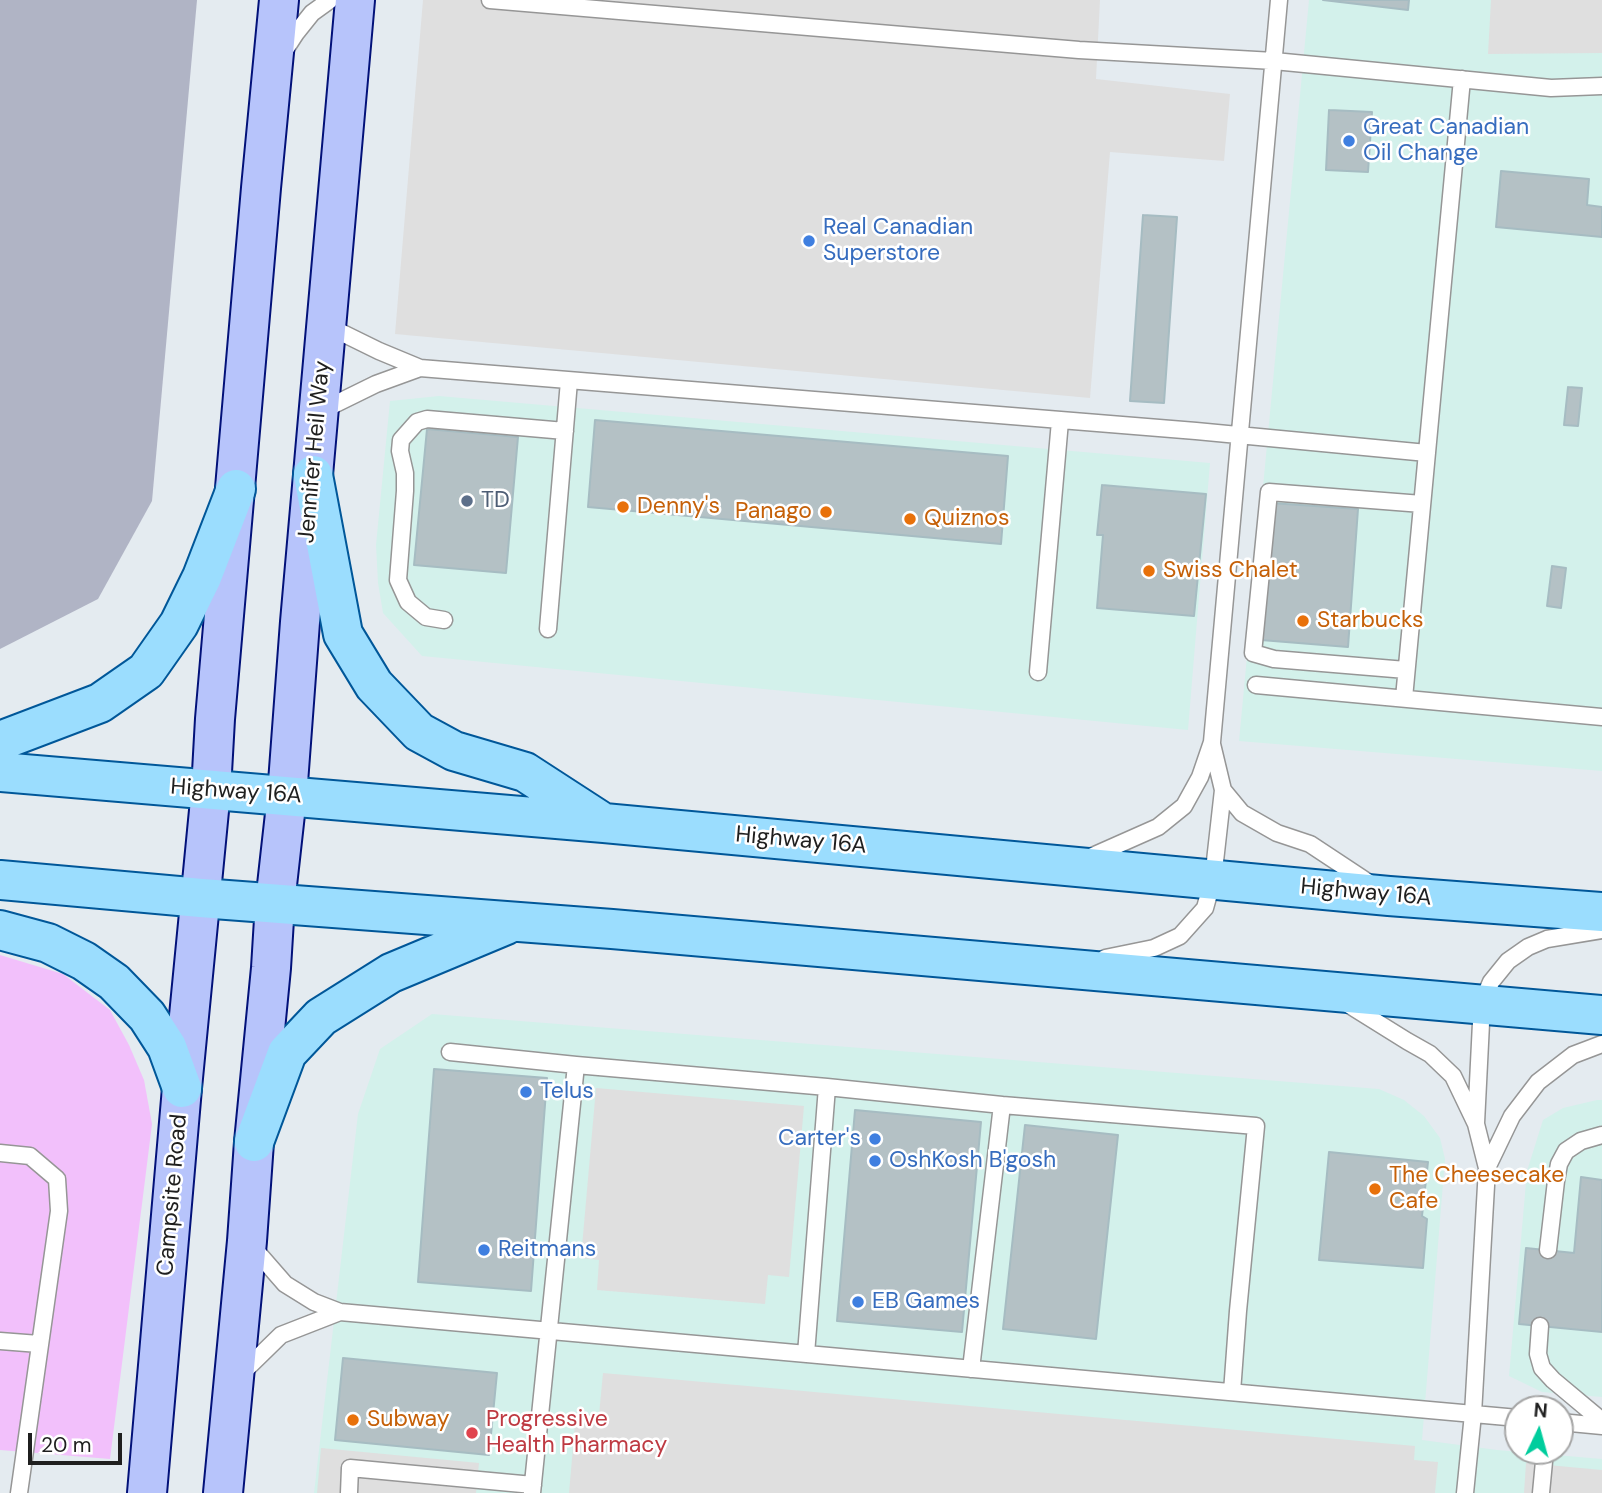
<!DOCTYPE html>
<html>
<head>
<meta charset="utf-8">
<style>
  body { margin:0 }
  #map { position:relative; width:1602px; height:1493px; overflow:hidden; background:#e4ebf0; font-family:"DM Sans",sans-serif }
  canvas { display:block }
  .north { position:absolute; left:1504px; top:1395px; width:70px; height:70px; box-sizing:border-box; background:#fff; border:2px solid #a5a5a5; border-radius:50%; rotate:5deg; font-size:19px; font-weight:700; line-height:28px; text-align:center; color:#1f1f1f }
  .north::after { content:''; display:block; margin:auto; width:24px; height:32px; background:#00cd9d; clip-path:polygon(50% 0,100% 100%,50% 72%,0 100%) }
  .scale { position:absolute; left:28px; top:1433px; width:94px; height:32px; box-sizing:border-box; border:4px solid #1f1f1f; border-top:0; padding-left:9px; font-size:21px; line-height:24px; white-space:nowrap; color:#1f1f1f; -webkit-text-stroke:5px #fff; paint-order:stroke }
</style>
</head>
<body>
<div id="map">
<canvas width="1602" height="1493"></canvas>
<div class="north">N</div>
<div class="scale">20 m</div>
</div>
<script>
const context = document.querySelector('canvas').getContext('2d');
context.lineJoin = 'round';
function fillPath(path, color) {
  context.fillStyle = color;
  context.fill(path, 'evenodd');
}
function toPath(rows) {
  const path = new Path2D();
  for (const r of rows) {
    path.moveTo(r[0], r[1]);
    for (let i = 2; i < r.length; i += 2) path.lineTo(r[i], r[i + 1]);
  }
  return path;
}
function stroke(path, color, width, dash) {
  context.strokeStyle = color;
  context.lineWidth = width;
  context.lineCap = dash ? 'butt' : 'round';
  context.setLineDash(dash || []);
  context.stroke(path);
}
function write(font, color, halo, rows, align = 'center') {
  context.font = font + ' "DM Sans",sans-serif';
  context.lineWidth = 5;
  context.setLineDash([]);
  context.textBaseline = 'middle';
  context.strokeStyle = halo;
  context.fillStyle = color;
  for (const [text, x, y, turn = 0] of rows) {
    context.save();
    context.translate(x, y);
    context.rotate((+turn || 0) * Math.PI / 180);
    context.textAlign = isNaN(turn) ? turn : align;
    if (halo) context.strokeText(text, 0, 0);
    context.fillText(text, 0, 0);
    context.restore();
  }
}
fillPath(toPath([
  [1309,0,1602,0,1602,771,1239,741],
  [439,396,1210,463,1188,730,422,656,383,613,378,583,376,545,390,401],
  [432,1014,1379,1089,1404,1100,1424,1116,1440,1138,1445,1159,1422,1440,1497,1450,1602,1459,1602,1493,314,1493,358,1114,380,1049],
  [1597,1100,1602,1100,1602,1397,1542,1392,1509,1376,1527,1171,1543,1120,1563,1108]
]), '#d3f1eb');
fillPath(toPath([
  [0,0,197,0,152,501,98,599,0,649]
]), '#b0b4c5');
fillPath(toPath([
  [0,955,63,974,110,1010,129,1045,144,1080,152,1124,110,1459,0,1450]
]), '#f2c0fb');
fillPath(toPath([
  [423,0,1100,0,1096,79,1230,94,1224,161,1110,152,1090,398,395,334],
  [1491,0,1602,0,1602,53,1488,54],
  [596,1088,804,1106,789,1277,768,1275,765,1304,597,1290,599,1260,581,1258],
  [603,1373,1415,1446,1414,1460,1438,1462,1435,1493,569,1493,576,1413,599,1415],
  [321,1448,479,1463,476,1493,317,1493],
  [1526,1463,1602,1470,1602,1493,1524,1493]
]), '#dfdfdf');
const building = toPath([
  [1323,0,1409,0,1408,10,1323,0],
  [1329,110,1372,112,1368,172,1326,170,1329,110],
  [1501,171,1589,179,1587,205,1602,207,1602,237,1496,227,1501,171],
  [1143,215,1177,217,1164,403,1130,401,1143,215],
  [1568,387,1582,388,1578,426,1564,425,1568,387],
  [595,420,1008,456,1001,544,588,507,595,420],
  [427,429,518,437,506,573,414,565,427,429],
  [1102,485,1206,494,1194,616,1097,608,1103,535,1097,535,1102,485],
  [1271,503,1358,509,1348,647,1261,640,1271,503],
  [1552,566,1566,568,1561,608,1547,606,1552,566],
  [434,1069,547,1078,531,1291,418,1282,434,1069],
  [855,1110,981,1122,962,1332,837,1321,855,1110],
  [1025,1125,1118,1135,1096,1339,1003,1329,1025,1125],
  [1329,1152,1428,1162,1422,1216,1427,1219,1423,1268,1319,1260,1329,1152],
  [1581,1177,1602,1180,1602,1332,1519,1324,1526,1248,1574,1253,1581,1177],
  [343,1358,497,1373,489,1455,335,1440,343,1358]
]);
fillPath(building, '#b4c1c5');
stroke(building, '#a6bcc2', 2);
const lane = toPath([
  [490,0,1079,50,1274,61,1551,88,1602,86],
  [283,53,296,33,312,13,330,0],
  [326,325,379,351,420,368,1196,431,1427,453],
  [321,411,376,384,420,368],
  [444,620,426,617,408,602,398,580,405,491,405,473,400,451,401,440,417,422,427,419,565,431],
  [548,629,569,381],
  [1406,670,1274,659,1253,653,1269,492,1422,504],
  [1038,672,1060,421],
  [1256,685,1602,717],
  [1404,698,1462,79],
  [1223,790,1242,813,1277,833,1310,844,1372,885],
  [1088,858,1158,827,1184,806,1200,777,1212,742,1279,0],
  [1105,958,1154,948,1180,936,1205,908,1213,879,1223,790,1212,744],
  [1346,1003,1407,1041,1430,1054,1453,1076,1476,1124,1487,1168,1473,1414,1465,1493],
  [450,1052,576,1065,827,1087,1002,1105,1256,1126,1238,1311,1232,1392],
  [1476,1123,1482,1003,1491,982,1508,961,1528,947,1547,939,1602,930],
  [0,1153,30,1156,57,1179,59,1211,19,1493],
  [1487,1168,1512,1116,1538,1082,1573,1055,1602,1044],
  [251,1245,285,1284,314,1302,340,1312,1518,1418],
  [1548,1250,1556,1181,1559,1164,1566,1151,1581,1141,1602,1135],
  [1540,1326,1538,1354,1542,1368,1553,1380,1602,1421],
  [0,1341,39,1344],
  [806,1354,827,1087],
  [971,1369,1002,1105],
  [240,1375,281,1335,340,1312],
  [1560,1422,1602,1426],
  [349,1493,350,1468,533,1485],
  [532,1493,576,1065],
  [1541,1493,1545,1451]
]);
const secondary = toPath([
  [147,1493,182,1088,211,790,215,719,261,188,279,0],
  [223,1493,247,1241,254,1142,271,968,275,903,287,796,300,622,355,0]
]);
const primary = toPath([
  [313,475,343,634,374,685,419,732,454,751,525,772,599,820],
  [0,741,100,703,146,671,179,624,202,577,236,489],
  [0,772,604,823,1389,896,1602,912],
  [0,880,201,898,612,929,1602,1015],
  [0,930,48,943,84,961,114,982,147,1016,167,1047,182,1088],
  [254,1142,287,1053,321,1017,391,973,506,925]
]);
stroke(lane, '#969696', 19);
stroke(secondary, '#021179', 42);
stroke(primary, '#005799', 42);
stroke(lane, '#fff', 16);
stroke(secondary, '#b7c4fb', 38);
stroke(primary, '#9bddfe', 38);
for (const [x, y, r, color] of [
  [1349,141,7,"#3f7fe0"],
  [809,241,7,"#3f7fe0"],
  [467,501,7,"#5c6f8a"],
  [623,507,7,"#e8710a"],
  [826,512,7,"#e8710a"],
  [910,519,7,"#e8710a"],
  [1149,571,7,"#e8710a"],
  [1303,621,7,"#e8710a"],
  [526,1092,7,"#3f7fe0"],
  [875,1139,7,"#3f7fe0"],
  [875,1161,7,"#3f7fe0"],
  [1375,1189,7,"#e8710a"],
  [484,1250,7,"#3f7fe0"],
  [858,1302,7,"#3f7fe0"],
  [353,1420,7,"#e8710a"],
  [472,1433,7,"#e0444e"]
]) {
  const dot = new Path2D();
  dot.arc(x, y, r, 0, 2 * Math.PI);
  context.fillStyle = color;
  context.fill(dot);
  stroke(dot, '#fff', 2.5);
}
write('23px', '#366cbe', '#fff', [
  ["Great Canadian",1363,128],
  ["Oil Change",1363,154],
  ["Real Canadian",823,228],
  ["Superstore",823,254],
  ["Telus",540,1092],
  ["Carter's",861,1139,"right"],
  ["OshKosh B'gosh",889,1161],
  ["Reitmans",498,1250],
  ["EB Games",872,1302]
], 'left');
write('23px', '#1f1f1f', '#fff', [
  ["Jennifer Heil Way",315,452,-85],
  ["Highway 16A",236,792,4],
  ["Highway 16A",801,841,5],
  ["Highway 16A",1366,893,5],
  ["Campsite Road",173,1195,-85]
]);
write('23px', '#4e5e75', '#fff', [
  ["TD",481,501]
], 'left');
write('23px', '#c56008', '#fff', [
  ["Denny's",637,507],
  ["Panago",812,512,"right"],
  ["Quiznos",924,519],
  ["Swiss Chalet",1163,571],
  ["Starbucks",1317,621],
  ["The Cheesecake",1389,1176],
  ["Cafe",1389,1202],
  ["Subway",367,1420]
], 'left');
write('23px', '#be3a42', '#fff', [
  ["Progressive",486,1420],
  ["Health Pharmacy",486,1446]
], 'left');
</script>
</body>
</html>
